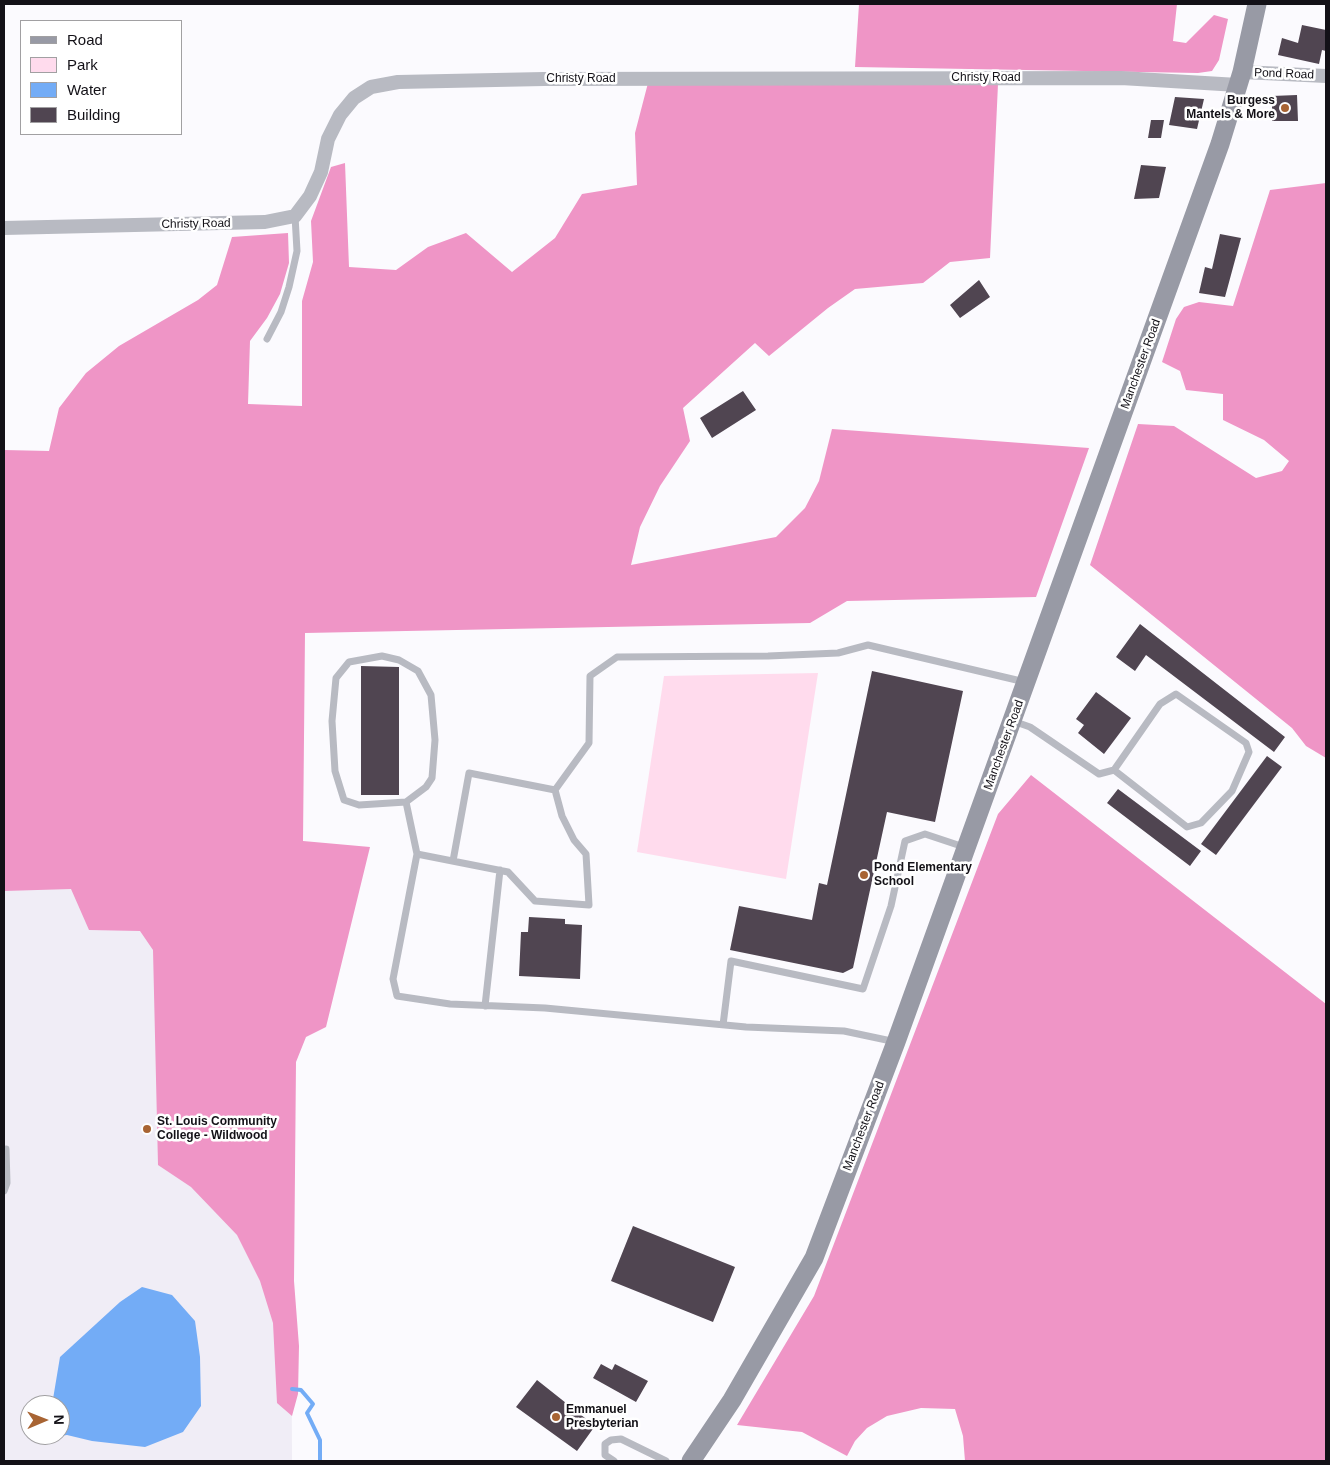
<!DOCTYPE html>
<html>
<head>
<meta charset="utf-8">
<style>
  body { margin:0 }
  #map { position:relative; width:1330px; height:1465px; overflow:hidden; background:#fbfafe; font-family:Helvetica,sans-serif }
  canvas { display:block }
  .frame { position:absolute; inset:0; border:5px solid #131117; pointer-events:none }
  .legend { position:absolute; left:20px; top:20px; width:162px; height:115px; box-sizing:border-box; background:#fff; border:1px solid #a1a0a2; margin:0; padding:6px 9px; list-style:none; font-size:15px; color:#131117 }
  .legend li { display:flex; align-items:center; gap:10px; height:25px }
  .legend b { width:25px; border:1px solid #a1a0a2 }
  .north { position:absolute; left:20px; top:1395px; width:50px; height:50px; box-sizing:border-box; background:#fff; border:1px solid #a1a0a2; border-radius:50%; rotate:89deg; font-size:14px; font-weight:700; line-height:20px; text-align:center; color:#131117 }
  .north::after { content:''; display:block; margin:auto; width:18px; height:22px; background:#a86433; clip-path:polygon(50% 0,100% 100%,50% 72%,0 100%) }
</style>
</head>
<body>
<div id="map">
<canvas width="1330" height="1465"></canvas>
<div class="frame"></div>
<ul class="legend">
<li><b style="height:6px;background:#989aa5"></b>Road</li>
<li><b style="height:14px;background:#ffdbed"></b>Park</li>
<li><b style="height:14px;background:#73acf6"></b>Water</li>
<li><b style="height:14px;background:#504551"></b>Building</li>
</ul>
<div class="north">N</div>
</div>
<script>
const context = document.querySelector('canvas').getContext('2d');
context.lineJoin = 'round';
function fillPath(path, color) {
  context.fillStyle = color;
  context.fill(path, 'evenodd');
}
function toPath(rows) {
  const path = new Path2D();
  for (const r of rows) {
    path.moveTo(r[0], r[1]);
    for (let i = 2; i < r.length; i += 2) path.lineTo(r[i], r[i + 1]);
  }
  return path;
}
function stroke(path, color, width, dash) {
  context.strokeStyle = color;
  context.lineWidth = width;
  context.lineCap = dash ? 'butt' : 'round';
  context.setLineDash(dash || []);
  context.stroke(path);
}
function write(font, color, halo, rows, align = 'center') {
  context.font = font + ' Helvetica,sans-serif';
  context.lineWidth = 5;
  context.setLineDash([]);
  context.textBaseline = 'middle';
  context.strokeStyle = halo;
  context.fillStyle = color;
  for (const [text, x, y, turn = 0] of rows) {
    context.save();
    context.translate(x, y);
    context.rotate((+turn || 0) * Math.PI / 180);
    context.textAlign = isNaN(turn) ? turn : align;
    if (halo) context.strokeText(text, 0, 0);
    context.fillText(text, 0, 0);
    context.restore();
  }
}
fillPath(toPath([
  [290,868,292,1461,4,1461,4,870],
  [30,1405,60,1405,60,1435,30,1435]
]), '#f0edf6');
fillPath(toPath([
  [818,673,786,879,637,852,664,676]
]), '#ffdbed');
fillPath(toPath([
  [859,4,1177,4,1173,41,1186,43,1214,15,1228,19,1219,60,1212,71,1198,73,855,67],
  [648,83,998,84,990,258,950,262,923,283,855,289,828,308,769,356,755,343,683,408,690,441,660,486,640,527,631,565,776,537,805,508,819,481,832,429,1089,448,1036,597,847,601,810,623,305,633,303,841,370,847,326,1027,306,1037,296,1062,294,1281,299,1346,298,1394,292,1416,277,1403,273,1323,260,1281,237,1235,191,1187,158,1165,153,950,140,931,89,930,71,889,4,891,4,450,49,451,59,408,86,373,119,346,198,300,217,285,232,237,288,233,289,263,280,294,267,318,250,341,248,404,302,406,302,301,313,262,311,221,331,167,345,163,349,267,396,270,428,247,466,233,512,272,555,238,582,194,637,185,635,133],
  [1326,183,1326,758,1306,746,1292,728,1090,565,1138,424,1174,426,1256,478,1282,471,1289,461,1264,440,1223,420,1223,394,1186,390,1180,371,1162,362,1176,319,1184,307,1199,302,1233,306,1270,190],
  [1031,775,1326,1004,1326,1461,965,1461,963,1436,955,1409,921,1408,887,1416,867,1428,855,1441,847,1456,802,1432,737,1425,814,1296,998,814]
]), '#ef95c6');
fillPath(toPath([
  [142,1287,172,1295,195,1321,200,1357,201,1406,183,1432,145,1447,92,1441,67,1435,46,1438,47,1435,60,1435,60,1405,52,1405,60,1357,120,1302]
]), '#73acf6');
stroke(toPath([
  [292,1389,301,1390,313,1404,307,1413,320,1440,320,1461]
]), '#73acf6', 4);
fillPath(toPath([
  [1302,25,1326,30,1326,51,1322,50,1319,64,1278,55,1282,38,1298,43],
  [1297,95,1298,121,1272,121,1272,96],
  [1175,97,1204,99,1197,129,1169,125],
  [1151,120,1164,120,1161,138,1148,138],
  [1141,165,1166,167,1159,198,1134,199],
  [1220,234,1241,238,1225,297,1199,293,1205,267,1212,269],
  [979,280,990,297,960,318,950,305],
  [743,391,756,410,712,438,700,418],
  [1140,624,1285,737,1274,752,1146,655,1135,671,1116,657],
  [361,666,399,667,399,795,361,795],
  [872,671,963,691,935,822,887,812,853,968,843,973,730,950,739,906,812,920,819,883,827,885],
  [1096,692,1131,718,1104,754,1078,733,1084,725,1076,719],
  [1267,756,1282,767,1216,855,1201,844],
  [1118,789,1201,851,1190,866,1107,803],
  [529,917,565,919,565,924,582,925,580,979,519,976,521,932,528,932],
  [633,1226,735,1267,713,1322,611,1281],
  [601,1364,612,1370,615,1364,648,1381,636,1402,593,1378],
  [537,1380,595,1426,577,1451,516,1407]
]), '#504551');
stroke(toPath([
  [267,339,281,312,289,287,297,251,295,216],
  [1013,721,1030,727,1099,774,1114,770,1160,704,1176,694,1246,743,1249,752,1232,791,1201,823,1187,827,1114,770],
  [406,802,359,805,344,800,335,771,332,721,336,678,349,662,382,656,399,660,418,671,431,695,435,740,432,778,426,787,406,802,417,854],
  [453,861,469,773,555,790],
  [485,1006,500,870],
  [723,1025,731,961,863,989,891,906,905,841,925,834,964,847],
  [896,1042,844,1031,746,1027,545,1008,450,1004,397,996,393,979,417,854,508,872,535,901,589,905,586,854,574,840,562,816,555,790,589,743,590,676,617,657,768,656,838,653,868,645,1025,682],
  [4,1191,7,1183,6,1149],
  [614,1461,605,1455,605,1444,611,1440,621,1439,666,1461]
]), '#b8bac2', 7);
stroke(toPath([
  [1242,72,1326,76],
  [4,228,265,222,295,216,310,196,321,172,328,139,340,115,354,98,371,87,398,82,544,79,1121,78,1238,85]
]), '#b8bac2', 14);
stroke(toPath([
  [691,1461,732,1400,814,1258,896,1042,1220,144,1242,72,1257,4]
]), '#989aa5', 19);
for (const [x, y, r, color] of [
  [1285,108,5,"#a86433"],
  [864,875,5,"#a86433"],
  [147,1129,5,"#a86433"],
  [556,1417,5,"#a86433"]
]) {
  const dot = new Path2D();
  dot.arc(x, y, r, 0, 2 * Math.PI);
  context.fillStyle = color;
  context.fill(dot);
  stroke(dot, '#fff', 2);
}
write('12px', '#131117', '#fff', [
  ["Pond Road",1284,74,2],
  ["Christy Road",986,78],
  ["Christy Road",581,79],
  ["Christy Road",196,224,-1],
  ["Manchester Road",1141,364,-70],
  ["Manchester Road",1004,745,-70],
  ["Manchester Road",864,1126,-69]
]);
write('bold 12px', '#131117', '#fff', [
  ["Burgess",1275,101,"right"],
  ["Mantels & More",1275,115,"right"],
  ["Pond Elementary",874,868],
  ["School",874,882],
  ["St. Louis Community",157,1122],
  ["College - Wildwood",157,1136],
  ["Emmanuel",566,1410],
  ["Presbyterian",566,1424]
], 'left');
</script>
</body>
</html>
